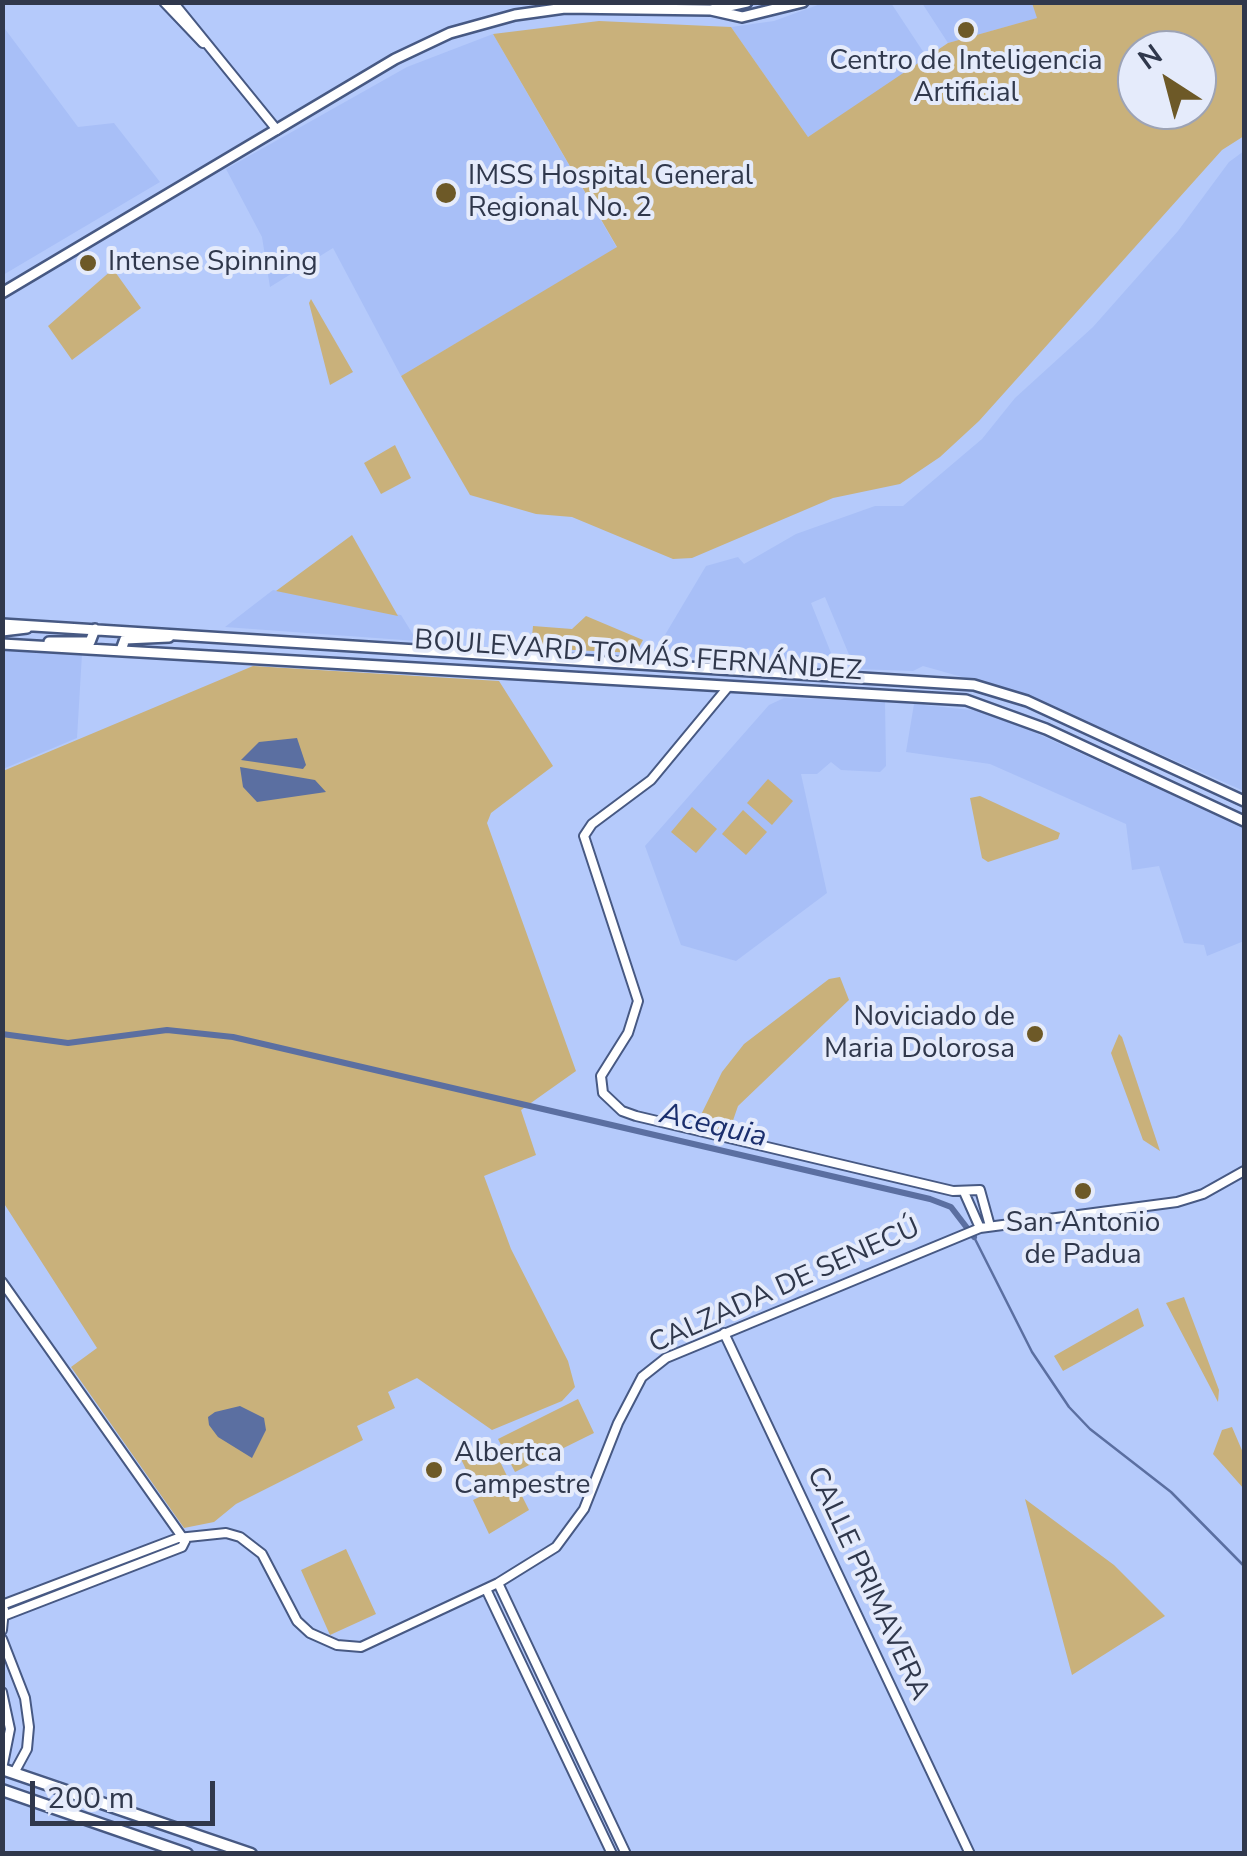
<!DOCTYPE html>
<html>
<head>
<meta charset="utf-8">
<style>
  body { margin:0 }
  #map { position:relative; width:1247px; height:1856px; overflow:hidden; background:#b5cafb; font-family:"Nunito Sans",sans-serif }
  canvas { display:block }
  .frame { position:absolute; inset:0; border:5px solid #30384c; pointer-events:none }
  .north { position:absolute; left:1117px; top:30px; width:100px; height:100px; box-sizing:border-box; background:#e5ebfb; border:2px solid #9da3b5; border-radius:50%; rotate:324deg; font-size:28px; font-weight:700; line-height:40px; text-align:center; color:#30384c }
  .north::after { content:''; display:block; margin:auto; width:35px; height:45px; background:#6d5927; clip-path:polygon(50% 0,100% 100%,50% 72%,0 100%) }
  .scale { position:absolute; left:30px; top:1781px; width:185px; height:45px; box-sizing:border-box; border:5px solid #30384c; border-top:0; padding-left:12px; font-size:30px; line-height:35px; white-space:nowrap; color:#30384c; -webkit-text-stroke:8px #e5ebfb; paint-order:stroke }
</style>
</head>
<body>
<div id="map">
<canvas width="1247" height="1856"></canvas>
<div class="frame"></div>
<div class="north">N</div>
<div class="scale">200 m</div>
</div>
<script>
const context = document.querySelector('canvas').getContext('2d');
context.lineJoin = 'round';
function fillPath(path, color) {
  context.fillStyle = color;
  context.fill(path, 'evenodd');
}
function toPath(rows) {
  const path = new Path2D();
  for (const r of rows) {
    path.moveTo(r[0], r[1]);
    for (let i = 2; i < r.length; i += 2) path.lineTo(r[i], r[i + 1]);
  }
  return path;
}
function stroke(path, color, width, dash) {
  context.strokeStyle = color;
  context.lineWidth = width;
  context.lineCap = dash ? 'butt' : 'round';
  context.setLineDash(dash || []);
  context.stroke(path);
}
function write(font, color, halo, rows, align = 'center') {
  context.font = font + ' "Nunito Sans",sans-serif';
  context.lineWidth = 8;
  context.setLineDash([]);
  context.textBaseline = 'middle';
  context.strokeStyle = halo;
  context.fillStyle = color;
  for (const [text, x, y, turn = 0] of rows) {
    context.save();
    context.translate(x, y);
    context.rotate((+turn || 0) * Math.PI / 180);
    context.textAlign = isNaN(turn) ? turn : align;
    if (halo) context.strokeText(text, 0, 0);
    context.fillText(text, 0, 0);
    context.restore();
  }
}
fillPath(toPath([
  [823,3,891,3,928,59,808,137,731,27,774,21],
  [922,3,1032,3,1038,18,948,43],
  [2,25,78,127,114,123,160,182,3,275],
  [493,34,617,248,401,376,333,248,270,287,262,237,226,169,407,67],
  [1244,151,1244,791,1026,695,923,666,913,671,855,669,825,597,811,603,831,653,816,664,653,655,706,566,738,557,744,564,796,534,875,506,903,506,982,439,1015,398,1093,327,1178,231,1229,162],
  [273,590,401,615,417,641,225,627],
  [3,650,82,654,77,738,3,769],
  [784,698,885,701,886,766,880,772,841,770,831,762,817,774,801,774,827,893,736,961,681,945,645,846,769,705],
  [914,704,990,712,1244,828,1244,941,1207,956,1204,945,1184,943,1159,866,1132,870,1126,824,990,764,906,752]
]), '#a8bff7');
fillPath(toPath([
  [1032,3,1244,3,1244,136,1222,150,979,421,940,457,900,484,833,498,692,558,673,559,572,517,536,514,470,495,401,376,617,247,493,34,599,21,731,27,808,137,948,43,1037,18],
  [1137,50,1197,50,1197,110,1137,110],
  [113,269,141,308,72,360,48,326],
  [311,299,353,372,330,385,309,303],
  [395,445,411,478,381,494,364,463],
  [352,535,398,616,276,591],
  [586,616,643,640,636,653,531,648,533,626,572,629],
  [253,666,499,681,553,766,491,813,487,823,576,1071,521,1110,536,1155,484,1176,511,1249,568,1361,575,1387,562,1401,492,1430,417,1378,388,1392,395,1408,357,1426,363,1440,236,1504,214,1522,184,1528,71,1367,97,1348,3,1202,3,771],
  [768,779,793,801,772,825,747,803],
  [980,796,1060,833,1058,839,988,862,982,858,970,798],
  [692,807,717,829,696,853,671,832],
  [743,810,767,832,746,855,722,834],
  [840,977,849,1000,738,1106,729,1132,697,1123,722,1072,744,1044,829,979],
  [1119,1034,1122,1037,1160,1151,1143,1140,1111,1053],
  [1184,1297,1219,1390,1218,1402,1166,1303],
  [1138,1308,1144,1326,1063,1371,1054,1356],
  [578,1399,594,1433,515,1472,498,1439],
  [1232,1427,1244,1455,1244,1489,1213,1454,1222,1430],
  [491,1443,507,1476,476,1490,460,1457],
  [516,1484,529,1510,489,1534,473,1500,505,1485,507,1489],
  [1025,1499,1114,1565,1165,1616,1072,1675],
  [346,1549,376,1614,330,1635,301,1570]
]), '#c9b17b');
fillPath(toPath([
  [297,738,306,765,303,769,241,760,259,742],
  [240,767,315,780,326,792,257,802,243,787],
  [240,1406,264,1418,266,1430,252,1458,218,1437,209,1425,208,1417,215,1412]
]), '#5b6fa1');
stroke(toPath([
  [974,1237,1032,1352,1069,1407,1090,1429,1171,1492,1244,1566]
]), '#5b6fa1', 2.5);
stroke(toPath([
  [2,1034,68,1043,167,1030,233,1037,930,1199,951,1207,974,1237]
]), '#5b6fa1', 6);
const tertiary = toPath([
  [164,2,203,43],
  [173,2,277,130],
  [728,687,651,780,592,824,584,836,638,1001,628,1033,601,1076,603,1093,622,1111,636,1116,953,1191,980,1190,990,1226],
  [964,1192,980,1228],
  [2,1282,185,1541],
  [724,1333,970,1854],
  [498,1583,626,1854],
  [486,1589,612,1854],
  [2,1605,178,1538,226,1533,240,1537,262,1554,297,1621,310,1633,337,1645,361,1647,498,1583,556,1547,584,1509,618,1423,642,1377,666,1358,980,1228,1177,1202,1203,1194,1244,1171],
  [6,1615,182,1547,185,1541],
  [2,1630,4,1610],
  [2,1639,25,1698,29,1727,27,1749,14,1773],
  [2,1692,10,1729,2,1769]
]);
const secondary = toPath([
  [711,10,747,2],
  [2,293,395,59,450,33,515,15,565,8,711,10,742,17,803,2],
  [2,624,974,685,1027,701,1244,801],
  [2,631,27,628],
  [49,642,90,642,95,629],
  [2,644,966,700,1046,729,1244,821],
  [121,650,125,639,169,637]
]);
const primary = toPath([
  [2,1769,251,1854],
  [2,1790,187,1854]
]);
stroke(tertiary, '#475983', 12);
stroke(secondary, '#475983', 14);
stroke(primary, '#475983', 15);
stroke(tertiary, '#fff', 8);
stroke(secondary, '#fff', 9);
stroke(primary, '#fff', 10);
for (const [x, y, r, color] of [
  [966,30,10,"#6d5927"],
  [446,193,12,"#6d5927"],
  [88,263,10,"#6d5927"],
  [1035,1034,10,"#6d5927"],
  [1083,1191,10,"#6d5927"],
  [434,1470,10,"#6d5927"]
]) {
  const dot = new Path2D();
  dot.arc(x, y, r, 0, 2 * Math.PI);
  context.fillStyle = color;
  context.fill(dot);
  stroke(dot, '#e5ebfb', 4);
}
write('28px', '#30384c', '#e5ebfb', [
  ["Centro de Inteligencia",966,62,"center"],
  ["Artificial",966,94,"center"],
  ["IMSS Hospital General",468,177],
  ["Regional No. 2",468,209],
  ["Intense Spinning",108,263],
  ["Noviciado de",1015,1018,"right"],
  ["Maria Dolorosa",1015,1050,"right"],
  ["San Antonio",1083,1224,"center"],
  ["de Padua",1083,1256,"center"],
  ["Albertca",454,1454],
  ["Campestre",454,1486]
], 'left');
write('28px', '#30384c', '#e5ebfb', [
  ["BOULEVARD TOMÁS FERNÁNDEZ",638,657,4],
  ["CALZADA DE SENECÚ",785,1287,-24],
  ["CALLE PRIMAVERA",867,1584,65]
]);
write('italic 30px', '#1a2e6d', '#e5ebfb', [
  ["Acequia",713,1127,13]
]);
</script>
</body>
</html>
